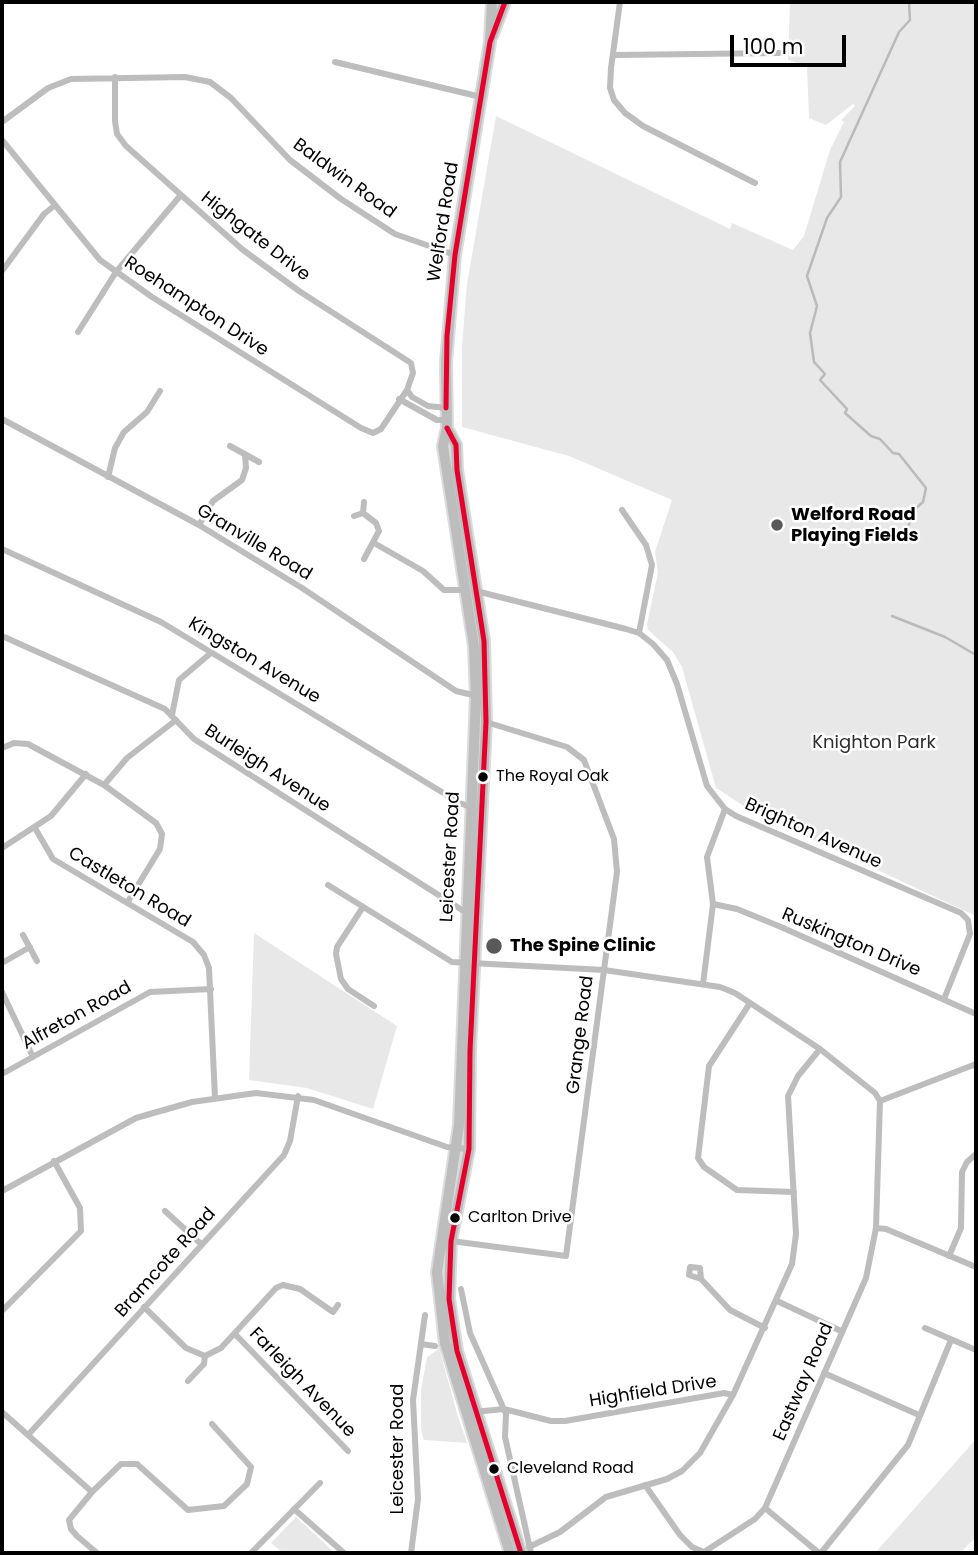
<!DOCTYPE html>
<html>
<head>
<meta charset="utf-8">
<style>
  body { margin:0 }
  #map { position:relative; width:978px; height:1555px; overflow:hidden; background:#fff; font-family:Poppins,sans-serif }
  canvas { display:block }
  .frame { position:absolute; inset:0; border:4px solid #000; pointer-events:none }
  .scale { position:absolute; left:730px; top:35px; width:116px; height:32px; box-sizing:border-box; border:4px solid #000; border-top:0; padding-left:9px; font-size:21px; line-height:24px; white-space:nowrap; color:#000; -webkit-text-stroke:5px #fff; paint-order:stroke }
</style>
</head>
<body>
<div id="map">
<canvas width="978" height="1555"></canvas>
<div class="frame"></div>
<div class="scale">100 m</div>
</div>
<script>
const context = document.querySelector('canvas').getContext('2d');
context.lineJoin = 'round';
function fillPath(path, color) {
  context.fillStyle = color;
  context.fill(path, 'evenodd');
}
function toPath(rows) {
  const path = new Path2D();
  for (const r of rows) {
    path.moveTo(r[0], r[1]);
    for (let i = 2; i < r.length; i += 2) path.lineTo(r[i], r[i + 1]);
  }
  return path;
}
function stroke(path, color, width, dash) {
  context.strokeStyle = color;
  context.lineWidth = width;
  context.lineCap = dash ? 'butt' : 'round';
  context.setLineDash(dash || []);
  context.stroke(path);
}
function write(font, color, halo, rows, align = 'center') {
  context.font = font + ' Poppins,sans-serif';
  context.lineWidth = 5;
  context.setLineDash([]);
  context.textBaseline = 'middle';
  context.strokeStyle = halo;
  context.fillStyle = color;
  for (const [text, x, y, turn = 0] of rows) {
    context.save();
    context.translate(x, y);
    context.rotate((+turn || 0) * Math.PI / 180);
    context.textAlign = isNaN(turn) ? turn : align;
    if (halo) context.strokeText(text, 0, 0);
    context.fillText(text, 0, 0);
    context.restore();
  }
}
fillPath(toPath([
  [790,2,976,2,976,916,753,812,716,788,682,667,673,652,648,630,647,624,658,573,655,552,672,500,569,456,462,427,462,346,467,284,496,116,730,229,732,223,793,250,804,236,830,150,844,122,841,120,855,106,853,104,826,125,809,118,807,66,788,60],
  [254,933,397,1026,373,1109,307,1088,249,1080],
  [438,1344,458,1417,467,1443,424,1440,421,1430,421,1390,427,1357,437,1350],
  [976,1439,976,1537,960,1553,875,1553],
  [296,1517,335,1553,283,1553,271,1543]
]), '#e8e8e8');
stroke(toPath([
  [903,539,915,509,923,502,926,488,899,454,893,453,880,439,871,436,845,413,847,409,820,380,825,374,814,362,810,333,817,306,807,276,827,218,841,197,840,162,899,32,910,20,909,2],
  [892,616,945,637,976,655]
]), '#bababa', 2.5);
const primary = toPath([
  [492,2,490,42,455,255,446,362,447,428,443,446,474,646,476,696,459,1125,437,1272,445,1343,510,1553],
  [492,36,505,2],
  [447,428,456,445,457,470,484,641,486,722,470,1051,469,1149,451,1241,449,1299,457,1351,521,1553]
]);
stroke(primary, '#dbdbdb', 14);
stroke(toPath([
  [620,2,611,68,610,88,614,100,625,113,643,126,755,183],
  [615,55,779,53],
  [335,62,481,97],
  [2,122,48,88,71,79,185,77,210,82,231,98,290,160,341,199,395,234,455,255],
  [2,140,100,260,152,297,361,428,373,433,381,429,407,390,413,373,411,363,299,291,243,250,126,146,117,134,115,121,115,77],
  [2,271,44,214,54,206],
  [78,332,116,272,180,196],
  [407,390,412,397,428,406,446,408],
  [399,399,437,420,447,420],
  [2,419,199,525,302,588,456,691,477,696],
  [230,446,259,462],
  [108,477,115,448,124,432,147,412,160,391],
  [622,510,646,545,652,565,639,633],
  [363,513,376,523,379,531,364,559],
  [354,516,363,513,364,502],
  [199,525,213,501,242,480,246,468,245,454],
  [374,543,423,571,444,590,465,590],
  [2,549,161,622,460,803,475,809],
  [476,591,626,629,639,633,653,644,667,660,677,684,707,786,725,809,736,816,961,913,968,920,970,934,944,999],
  [2,636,165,709,194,739,462,910,471,911],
  [172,715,179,680,212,652],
  [2,748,14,743,28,744,104,785,156,823,162,834,160,849,127,903],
  [104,785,127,758,176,720],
  [35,828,53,859,193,942,204,955,209,968,215,1098],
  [2,848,51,816,86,774],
  [328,885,452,962,604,970,720,987,735,993,820,1049,875,1093,880,1101],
  [713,904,737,909,781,927,976,1014],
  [363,907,337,947,336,954,341,979,348,989,374,1006],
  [23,935,37,961],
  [2,963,30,947],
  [703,984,713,904,707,857,725,809],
  [2,992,33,1057],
  [750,1003,709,1066,698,1158,704,1167,737,1190,794,1192],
  [2,1074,150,992,211,989],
  [880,1101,976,1064],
  [2,1191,136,1118,192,1102,256,1093,314,1100,447,1147,469,1149],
  [165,1211,201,1244],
  [876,1228,886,1229,976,1267],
  [451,1241,566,1256,617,872,614,839,584,760,567,747,486,722],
  [949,1256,961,1228,962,1172,967,1162,976,1154],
  [701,1279,689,1275,690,1267,700,1268,701,1279,730,1310,765,1328],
  [461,1289,470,1333,506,1414,505,1437,531,1553],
  [777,1301,841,1331],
  [144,1307,186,1348,205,1356,221,1348,276,1288,283,1285,300,1289,333,1312,338,1305],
  [2,1311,81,1231,80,1208,54,1161],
  [925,1328,976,1350],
  [235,1334,348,1451],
  [421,1344,435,1346],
  [824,1373,919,1415],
  [188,1381,204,1364,205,1356],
  [2,1412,92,1492],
  [474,1412,504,1409,551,1421,565,1421,724,1393,733,1395,792,1264,796,1234,788,1096,798,1076,820,1049],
  [28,1435,284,1155,290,1141,298,1096],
  [645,1485,680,1535,692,1547,704,1552,755,1519,765,1508,866,1278,876,1228,880,1101],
  [765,1508,819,1553],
  [294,1509,344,1553],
  [529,1547,560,1532,606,1497,667,1479,682,1471,700,1453,733,1395],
  [97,1553,77,1536,71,1529,69,1520,92,1492,121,1464,137,1464,188,1510,224,1506,247,1484,251,1467,212,1424],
  [251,1553,320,1483],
  [411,1553,418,1499,413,1400,425,1315],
  [821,1553,908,1445,951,1340]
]), '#bdbdbd', 6);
stroke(primary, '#bdbdbd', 10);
stroke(toPath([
  [446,408,447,336,455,255,490,42,505,2],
  [447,428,456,445,457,470,484,641,486,722,470,1051,469,1149,451,1241,449,1299,457,1351,521,1553]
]), '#e4002b', 5);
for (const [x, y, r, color] of [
  [777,525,7,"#595959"],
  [483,777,6,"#000"],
  [494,946,9,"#595959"],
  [455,1218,6,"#000"],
  [494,1469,6,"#000"]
]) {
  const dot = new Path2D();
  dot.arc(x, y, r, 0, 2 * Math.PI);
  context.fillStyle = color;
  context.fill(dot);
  stroke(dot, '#fff', 2.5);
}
write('16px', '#000', '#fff', [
  ["The Royal Oak",496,777],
  ["Carlton Drive",468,1218],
  ["Cleveland Road",507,1469]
], 'left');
write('18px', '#000', '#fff', [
  ["Baldwin Road",344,179,36],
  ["Welford Road",444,222,-81],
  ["Highgate Drive",255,237,38],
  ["Roehampton Drive",196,307,33],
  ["Granville Road",254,543,31],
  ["Kingston Avenue",254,661,31],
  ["Burleigh Avenue",267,769,33],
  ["Brighton Avenue",813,834,24],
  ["Leicester Road",451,857,-87],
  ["Castleton Road",129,888,31],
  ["Ruskington Drive",851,943,23],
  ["Alfreton Road",77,1016,-29],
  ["Grange Road",581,1035,-83],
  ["Bramcote Road",166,1263,-48],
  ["Eastway Road",804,1382,-67],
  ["Farleigh Avenue",302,1383,46],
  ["Highfield Drive",653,1392,-9],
  ["Leicester Road",398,1449,-90]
]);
write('bold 18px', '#000', '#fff', [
  ["Welford Road",791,515],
  ["Playing Fields",791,536],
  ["The Spine Clinic",510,946]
], 'left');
write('18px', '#2d2d2d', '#fff', [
  ["Knighton Park",874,743]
]);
</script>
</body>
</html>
